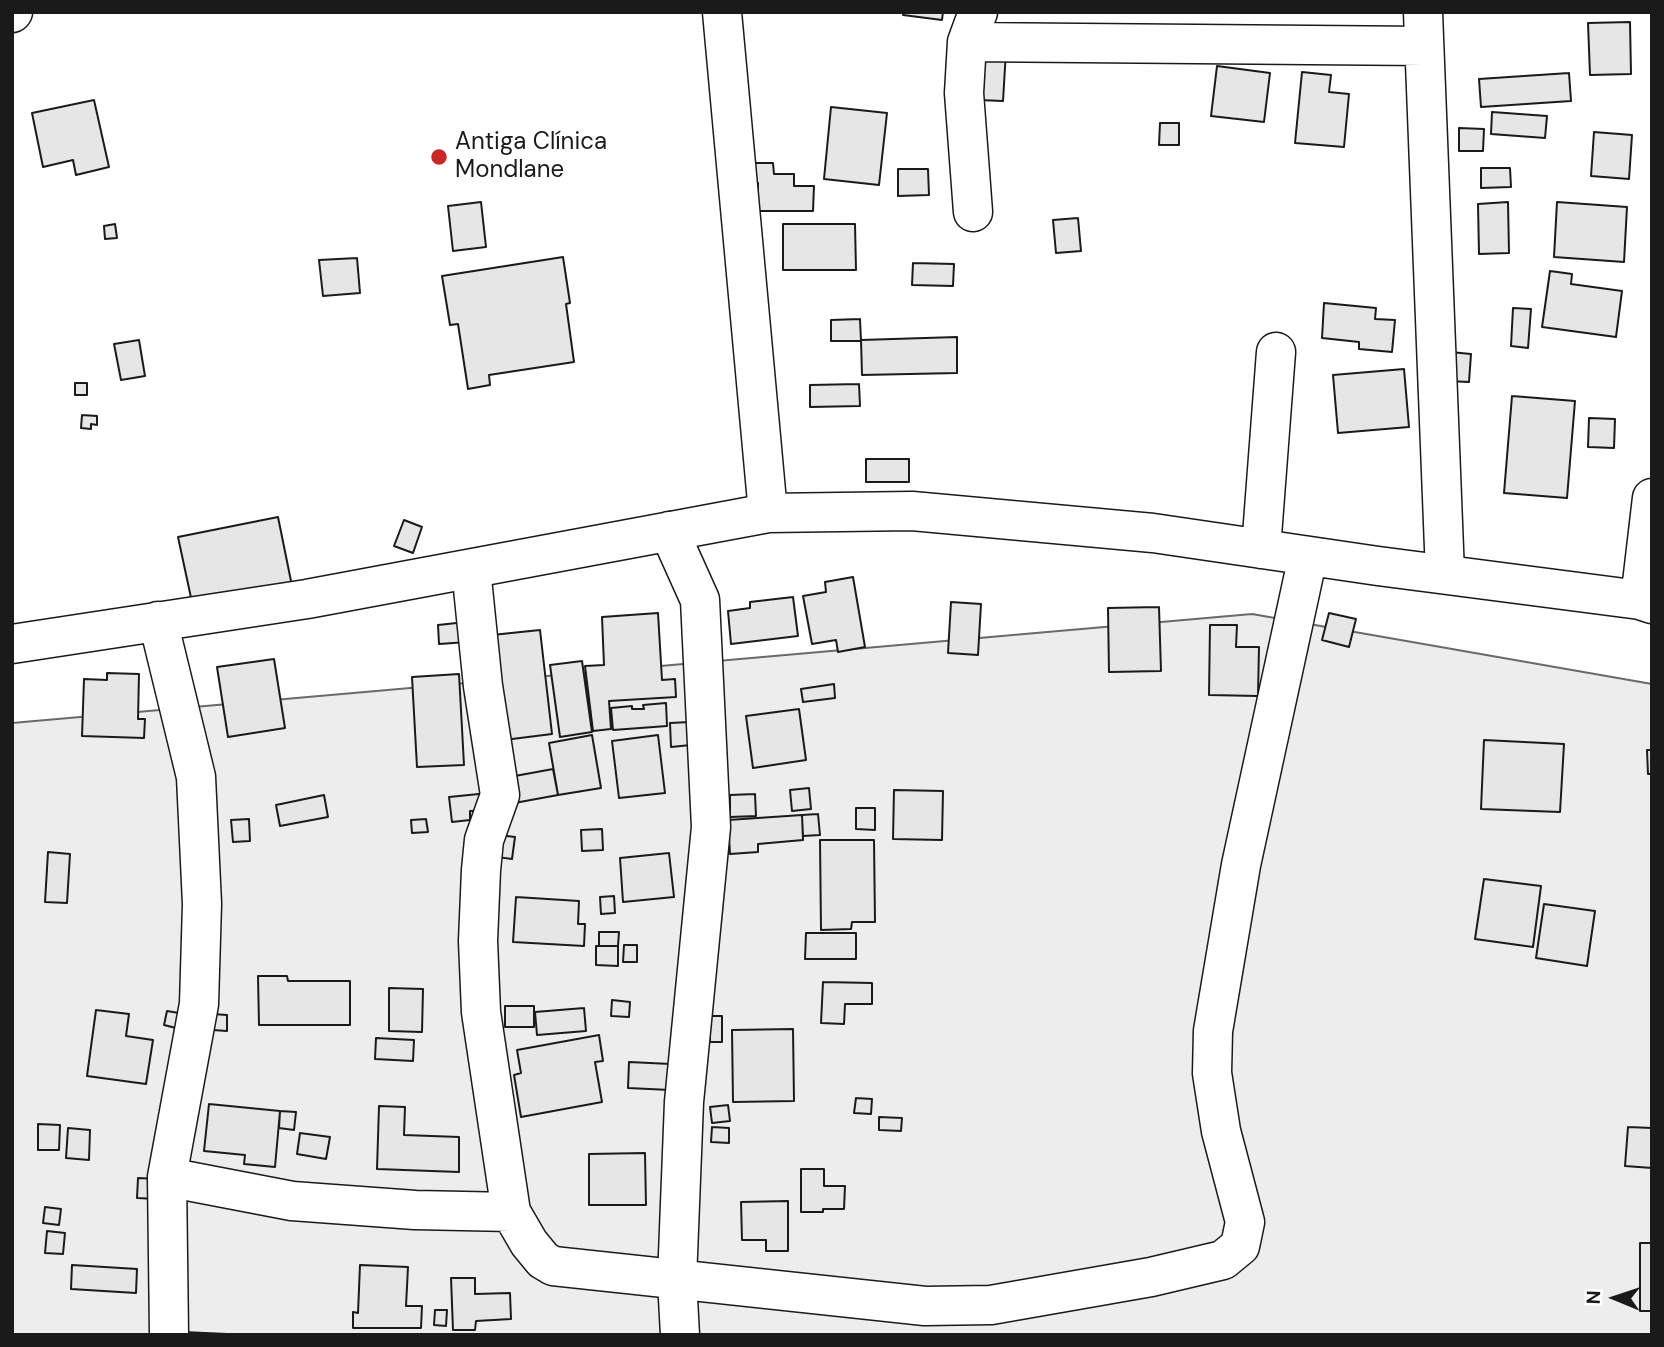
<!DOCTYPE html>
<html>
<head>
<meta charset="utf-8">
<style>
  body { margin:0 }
  #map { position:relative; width:1664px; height:1347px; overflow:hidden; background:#fff; font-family:"DM Sans",sans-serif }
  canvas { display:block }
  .frame { position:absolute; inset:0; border:14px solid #1a1a1a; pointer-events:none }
  .north { position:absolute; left:1580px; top:1263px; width:70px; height:70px; -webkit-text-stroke:5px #fff; paint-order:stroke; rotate:272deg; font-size:19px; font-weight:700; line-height:28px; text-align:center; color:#1a1a1a }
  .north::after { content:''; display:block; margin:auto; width:24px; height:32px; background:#1a1a1a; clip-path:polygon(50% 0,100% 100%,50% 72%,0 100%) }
</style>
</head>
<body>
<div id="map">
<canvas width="1664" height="1347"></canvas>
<div class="frame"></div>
<div class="north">N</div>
</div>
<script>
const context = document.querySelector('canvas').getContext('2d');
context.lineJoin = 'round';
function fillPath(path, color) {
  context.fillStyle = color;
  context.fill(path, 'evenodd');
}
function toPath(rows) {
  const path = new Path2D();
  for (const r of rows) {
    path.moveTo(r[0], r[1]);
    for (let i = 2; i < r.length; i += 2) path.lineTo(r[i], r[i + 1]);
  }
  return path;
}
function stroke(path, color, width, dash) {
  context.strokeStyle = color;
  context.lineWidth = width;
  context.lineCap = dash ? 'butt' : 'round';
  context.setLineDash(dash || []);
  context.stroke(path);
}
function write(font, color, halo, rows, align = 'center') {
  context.font = font + ' "DM Sans",sans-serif';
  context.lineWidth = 5;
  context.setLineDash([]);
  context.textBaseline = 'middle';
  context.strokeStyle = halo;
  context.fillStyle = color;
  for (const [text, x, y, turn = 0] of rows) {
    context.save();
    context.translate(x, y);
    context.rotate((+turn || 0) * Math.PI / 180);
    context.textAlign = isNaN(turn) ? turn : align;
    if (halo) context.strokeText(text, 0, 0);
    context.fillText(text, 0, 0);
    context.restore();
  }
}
const built = toPath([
  [1252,614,1652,684,1652,1335,12,1335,12,723,1252,614]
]);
fillPath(built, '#ededed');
stroke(built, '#6a6a6a', 2);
const building = toPath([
  [904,12,943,12,942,20,903,15,904,12],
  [1630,22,1631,74,1590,75,1588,23,1630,22],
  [981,50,1006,51,1003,101,979,100,981,50],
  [1217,66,1270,73,1264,122,1211,116,1217,66],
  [1302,72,1331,75,1329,92,1349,94,1344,147,1295,143,1302,72],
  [1569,73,1571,101,1481,107,1479,79,1569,73],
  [94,100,109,167,76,175,73,160,43,167,32,113,94,100],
  [831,107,887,113,879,185,824,179,831,107],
  [1492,112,1547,116,1545,138,1491,134,1492,112],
  [1160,123,1179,123,1179,145,1159,145,1160,123],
  [1459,128,1484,129,1483,151,1459,151,1459,128],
  [1594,132,1632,135,1629,179,1591,176,1594,132],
  [752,163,773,163,774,174,794,174,794,186,814,186,813,211,758,211,758,183,752,183,752,163],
  [1481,168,1510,168,1511,187,1481,188,1481,168],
  [898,169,928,169,929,195,898,196,898,169],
  [481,202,486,247,453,251,448,206,481,202],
  [1508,202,1509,253,1479,254,1478,204,1508,202],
  [1557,202,1627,207,1624,262,1554,257,1557,202],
  [1078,218,1081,251,1056,253,1053,220,1078,218],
  [115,224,117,238,105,239,104,226,115,224],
  [783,224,855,224,856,270,783,270,783,224],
  [563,257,570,303,566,304,574,362,489,375,490,385,468,389,458,324,450,325,442,276,563,257],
  [357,258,360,293,323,296,319,260,357,258],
  [913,263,954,264,953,286,912,285,913,263],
  [1550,271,1572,274,1571,284,1622,291,1616,337,1542,327,1550,271],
  [1324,303,1376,308,1375,319,1395,320,1392,352,1359,349,1359,342,1322,338,1324,303],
  [1513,308,1531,309,1528,348,1511,346,1513,308],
  [860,319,861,341,831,341,831,320,860,319],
  [957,337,957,373,862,375,861,340,957,337],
  [139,340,145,376,121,380,114,344,139,340],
  [1450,352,1471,354,1469,382,1448,381,1450,352],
  [1404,369,1409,427,1338,433,1333,375,1404,369],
  [75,383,87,383,87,395,75,395,75,383],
  [859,384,860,406,810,407,810,385,859,384],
  [1512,396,1575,401,1567,498,1504,493,1512,396],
  [82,415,97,416,97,425,91,424,91,429,81,428,82,415],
  [1589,418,1615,419,1614,448,1588,447,1589,418],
  [866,459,909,459,909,482,866,482,866,459],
  [278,517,292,586,193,607,178,537,278,517],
  [404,520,422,527,413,553,394,546,404,520],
  [853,577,865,647,838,652,836,640,812,644,803,596,826,592,825,582,853,577],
  [793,597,798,636,731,644,728,611,750,608,750,602,793,597],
  [951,602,981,604,978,655,948,653,951,602],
  [1159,607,1161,671,1109,672,1108,608,1159,607],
  [658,613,662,680,675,679,676,697,609,701,611,729,593,731,585,666,604,665,602,617,658,613],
  [1329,613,1356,619,1349,647,1322,640,1329,613],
  [466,622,468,642,439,644,438,625,466,622],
  [1210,625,1237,625,1236,647,1259,647,1258,696,1209,695,1210,625],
  [540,630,552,734,504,740,492,635,540,630],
  [274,659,285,728,228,737,217,667,274,659],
  [582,661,592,732,560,737,550,665,582,661],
  [107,673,139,674,138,719,145,719,144,738,82,736,84,679,107,680,107,673],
  [459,674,464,765,417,767,412,677,459,674],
  [834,684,835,698,803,702,801,689,834,684],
  [666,703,667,726,613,730,611,708,632,706,632,709,644,709,643,705,666,703],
  [799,709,806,760,753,768,746,716,799,709],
  [690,722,691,745,671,747,670,723,690,722],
  [592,735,601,788,558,795,549,743,592,735],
  [658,735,665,793,619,798,612,741,658,735],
  [1484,740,1564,744,1560,812,1481,809,1484,740],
  [1647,750,1652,750,1652,774,1648,774,1647,750],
  [553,769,558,795,509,804,504,778,553,769],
  [809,788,811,809,792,811,790,790,809,788],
  [894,790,943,791,942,840,893,839,894,790],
  [489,793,490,810,470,811,470,820,452,822,449,797,489,793],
  [755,794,756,816,730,817,730,795,755,794],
  [324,795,328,817,280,826,276,805,324,795],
  [856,808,875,808,875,830,856,829,856,808],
  [818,814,820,835,803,836,802,815,818,814],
  [802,815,803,840,758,844,758,852,730,854,728,820,802,815],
  [249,819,250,841,233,842,231,820,249,819],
  [426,819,428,832,412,833,411,820,426,819],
  [602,829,603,850,582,851,581,830,602,829],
  [499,835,515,837,512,859,497,857,499,835],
  [820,840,874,840,875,922,852,922,851,929,821,930,820,840],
  [48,852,70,854,67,903,45,902,48,852],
  [669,853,674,897,623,902,620,858,669,853],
  [1484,879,1541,886,1533,947,1475,939,1484,879],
  [614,896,615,913,601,914,600,897,614,896],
  [516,897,579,901,578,924,585,924,584,946,513,942,516,897],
  [1544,904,1595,911,1587,966,1536,958,1544,904],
  [599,932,619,932,618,946,599,946,599,932],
  [806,933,856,933,856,959,805,959,806,933],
  [624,945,637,945,637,962,623,962,624,945],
  [596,946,618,946,618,966,596,965,596,946],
  [258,976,287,976,288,981,350,981,350,1025,259,1025,258,976],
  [823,982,872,983,872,1004,845,1004,844,1024,821,1023,823,982],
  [389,988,423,989,422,1032,389,1031,389,988],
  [612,1000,630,1002,629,1017,611,1016,612,1000],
  [505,1006,534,1006,534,1027,505,1027,505,1006],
  [584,1008,586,1031,537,1035,535,1012,584,1008],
  [96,1010,129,1014,126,1036,153,1040,146,1084,87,1076,96,1010],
  [167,1011,179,1013,176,1028,164,1025,167,1011],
  [213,1014,227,1015,227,1031,213,1030,213,1014],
  [710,1016,722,1016,722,1042,710,1042,710,1016],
  [793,1029,794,1101,733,1102,732,1030,793,1029],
  [599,1035,603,1061,595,1062,602,1102,521,1117,514,1075,521,1073,517,1050,599,1035],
  [376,1038,414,1040,413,1061,375,1059,376,1038],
  [629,1062,671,1064,670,1090,628,1088,629,1062],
  [856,1098,872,1099,871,1114,854,1113,856,1098],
  [209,1104,280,1111,275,1167,244,1164,245,1155,204,1151,209,1104],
  [728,1105,730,1121,712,1123,710,1107,728,1105],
  [379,1106,405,1107,404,1135,459,1137,459,1172,377,1169,379,1106],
  [280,1111,296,1112,294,1130,279,1128,280,1111],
  [879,1117,902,1118,901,1131,879,1130,879,1117],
  [38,1124,60,1125,59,1150,38,1150,38,1124],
  [712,1127,729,1128,729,1143,711,1142,712,1127],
  [1628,1127,1652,1128,1652,1168,1625,1166,1628,1127],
  [68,1128,90,1130,89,1160,66,1158,68,1128],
  [300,1133,330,1137,326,1159,297,1154,300,1133],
  [645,1153,646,1205,589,1205,589,1154,645,1153],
  [801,1169,824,1169,824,1186,845,1186,844,1209,823,1209,823,1212,801,1212,801,1169],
  [138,1178,157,1179,156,1199,137,1198,138,1178],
  [788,1201,788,1251,766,1251,766,1240,742,1240,741,1202,788,1201],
  [45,1207,61,1209,59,1225,43,1223,45,1207],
  [47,1231,65,1233,63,1254,45,1253,47,1231],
  [1640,1243,1652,1243,1652,1311,1640,1311,1640,1243],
  [72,1265,137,1269,136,1293,71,1289,72,1265],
  [360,1265,408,1267,406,1306,422,1306,421,1328,353,1328,353,1312,358,1313,360,1265],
  [451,1278,475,1278,475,1294,510,1293,511,1319,476,1321,475,1330,453,1330,451,1278],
  [435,1310,447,1310,446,1326,434,1325,435,1310],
  [183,1332,249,1335,183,1335,183,1332]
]);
fillPath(building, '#e6e6e6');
stroke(building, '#1a1a1a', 2);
const minor = toPath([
  [722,12,768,513],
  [1423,12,1445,574],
  [12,13,13,12],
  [967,42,1424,46],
  [973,212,964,93,967,42,978,12],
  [669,531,700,600,711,827,684,1102,677,1280,680,1335],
  [1261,549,1276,352],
  [471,569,483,686,500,795,484,840,481,870,478,941,481,1012,511,1212],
  [1640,600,1652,498],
  [158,621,196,777,202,904,199,1004,167,1177,169,1335],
  [12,644,307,599,768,513,912,511,1153,533,1378,566,1640,600,1652,604],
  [167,1177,292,1201,415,1210,511,1212,529,1243,543,1260,553,1266,925,1306,991,1305,1151,1277,1223,1260,1240,1246,1245,1222,1221,1131,1212,1073,1213,1031,1241,865,1308,556]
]);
stroke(minor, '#1a1a1a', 41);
stroke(minor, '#fff', 38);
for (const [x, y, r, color] of [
  [439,157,9,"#c62828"]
]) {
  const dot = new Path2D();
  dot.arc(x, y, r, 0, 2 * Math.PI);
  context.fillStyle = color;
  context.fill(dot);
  stroke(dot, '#fff', 2.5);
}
write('24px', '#1a1a1a', '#fff', [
  ["Antiga Clínica",455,143],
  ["Mondlane",455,171]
], 'left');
</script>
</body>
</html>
